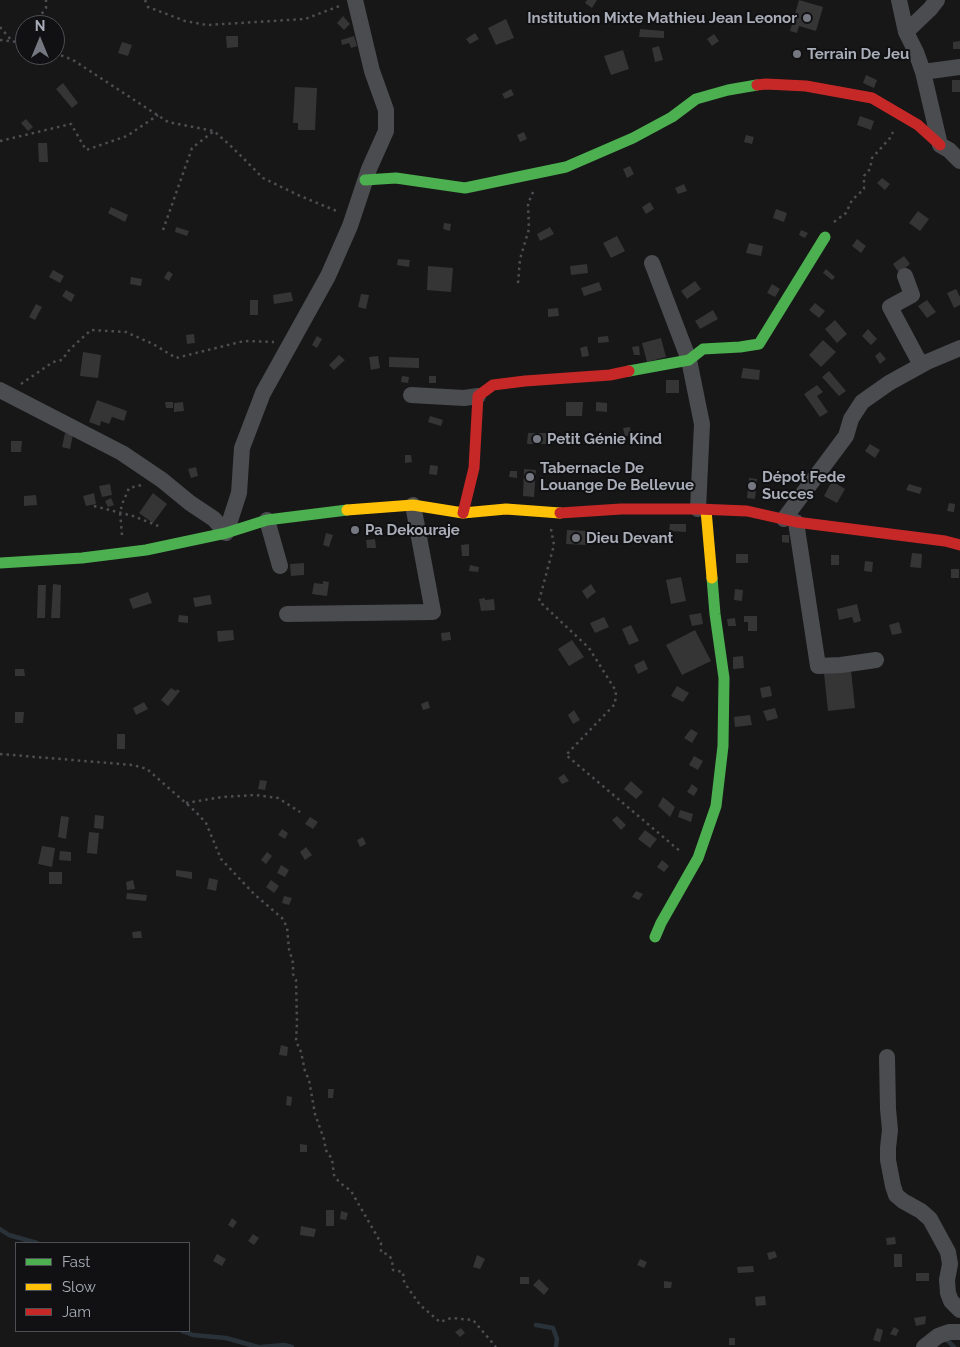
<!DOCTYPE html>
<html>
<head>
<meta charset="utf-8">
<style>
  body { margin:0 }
  #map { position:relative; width:960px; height:1347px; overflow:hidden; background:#171717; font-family:Raleway,sans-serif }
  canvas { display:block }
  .legend { position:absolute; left:15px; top:1242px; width:175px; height:90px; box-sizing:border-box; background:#111113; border:1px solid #4d4f55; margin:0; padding:6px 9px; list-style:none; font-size:15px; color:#a8adb8 }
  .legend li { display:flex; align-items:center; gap:10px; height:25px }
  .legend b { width:25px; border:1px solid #4d4f55 }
  .north { position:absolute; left:15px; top:15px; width:50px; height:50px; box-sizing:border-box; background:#111113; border:1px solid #4d4f55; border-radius:50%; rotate:0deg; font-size:14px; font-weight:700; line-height:20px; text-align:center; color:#a8adb8 }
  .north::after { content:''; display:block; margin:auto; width:18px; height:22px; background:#757880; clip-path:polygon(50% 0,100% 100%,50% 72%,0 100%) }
</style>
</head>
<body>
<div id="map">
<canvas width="960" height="1347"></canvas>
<ul class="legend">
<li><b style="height:6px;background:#4caf50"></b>Fast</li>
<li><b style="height:6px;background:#ffc107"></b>Slow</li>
<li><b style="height:6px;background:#c62828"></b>Jam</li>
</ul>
<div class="north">N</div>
</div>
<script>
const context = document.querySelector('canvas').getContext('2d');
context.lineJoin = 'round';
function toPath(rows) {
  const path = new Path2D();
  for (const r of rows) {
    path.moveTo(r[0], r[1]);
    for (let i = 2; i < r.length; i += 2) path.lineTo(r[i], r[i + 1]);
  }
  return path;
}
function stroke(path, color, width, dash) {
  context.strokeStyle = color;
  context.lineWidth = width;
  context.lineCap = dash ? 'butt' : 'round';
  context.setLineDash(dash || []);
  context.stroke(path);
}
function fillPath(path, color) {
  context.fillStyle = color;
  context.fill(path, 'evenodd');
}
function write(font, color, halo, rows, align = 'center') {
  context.font = font + ' Raleway,sans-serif';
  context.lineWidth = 4;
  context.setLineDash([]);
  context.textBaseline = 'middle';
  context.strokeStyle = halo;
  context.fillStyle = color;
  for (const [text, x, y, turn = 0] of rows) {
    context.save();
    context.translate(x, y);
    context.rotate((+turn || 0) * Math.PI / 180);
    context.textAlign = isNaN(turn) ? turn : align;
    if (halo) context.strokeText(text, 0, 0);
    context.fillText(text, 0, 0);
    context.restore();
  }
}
stroke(toPath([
  [0,1229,9,1235,37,1243],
  [536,1325,553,1328,557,1339,556,1347],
  [182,1331,193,1335,226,1338,258,1347],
  [944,1337,954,1347],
  [261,1347,284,1345,292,1347]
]), '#2a3239', 4.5);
fillPath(toPath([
  [587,0,597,0,592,8,585,3],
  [799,0,823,7,816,31,799,26,797,33,790,31],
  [343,16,350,24,344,30,337,23],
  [506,19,514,38,496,45,488,28],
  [640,29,664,31,664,38,639,37],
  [475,33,479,39,470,44,466,39],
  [714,34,719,41,712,46,707,39],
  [226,36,238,36,238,47,227,48],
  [354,36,357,46,351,48,349,43,342,45,341,40],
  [960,41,960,49,953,49,953,42],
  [122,42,132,45,128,56,118,53],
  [659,46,663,60,655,62,652,48],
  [623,50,629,69,611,75,604,56],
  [866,75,877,80,874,88,863,83],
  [952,80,960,80,960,92,952,92],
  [63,83,78,103,72,108,56,89],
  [295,87,317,88,315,130,298,130,298,123,293,123],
  [511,89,514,95,505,99,502,94],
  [860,116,874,121,871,130,857,125],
  [26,119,33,127,28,131,21,123],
  [524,132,527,139,520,142,517,135],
  [746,135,754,137,752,144,744,142],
  [38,143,47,143,48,162,39,162],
  [630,166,634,174,627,178,623,169],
  [882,178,890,184,885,190,877,183],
  [684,184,687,191,678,194,675,188],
  [650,202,654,209,646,214,642,207],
  [111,207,128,215,125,222,108,213],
  [776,209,787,213,784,222,773,218],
  [918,211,929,219,920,231,909,223],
  [444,223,451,224,450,231,443,229],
  [176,227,189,231,187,236,175,232],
  [550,227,554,234,540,241,537,234],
  [801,230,808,233,805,238,799,235],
  [617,236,625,251,611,258,603,243],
  [857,239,866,246,861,253,852,246],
  [749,243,763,246,761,256,746,253],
  [904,256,910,264,899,273,893,264],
  [398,259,410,260,409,267,397,265],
  [587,264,588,273,571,275,570,266],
  [428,266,453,268,451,292,427,290],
  [826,269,835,277,832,280,823,273],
  [53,270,64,276,60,283,49,277],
  [168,271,173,274,169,281,164,278],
  [131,277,142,279,141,286,130,284],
  [695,281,701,289,687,299,681,291],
  [599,282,602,290,584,296,581,288],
  [772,284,780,289,775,297,767,293],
  [956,289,960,297,960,305,954,308,947,293],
  [66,290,75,295,71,302,62,296],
  [291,292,293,301,274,304,273,295],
  [361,294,369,295,366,309,358,307],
  [250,300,258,300,258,315,250,315],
  [927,300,936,312,927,318,918,306],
  [815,303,825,311,819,318,809,310],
  [36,304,42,307,35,320,29,317],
  [558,308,559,316,548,317,548,309],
  [713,310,718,319,700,329,695,321],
  [835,320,847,334,837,343,825,329],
  [868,329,877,339,871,345,862,336],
  [194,334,195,343,187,344,186,335],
  [317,336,322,339,317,348,312,345],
  [608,336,609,342,598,343,598,337],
  [661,338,666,357,647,362,642,343],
  [823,340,836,352,821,367,809,355],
  [587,346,589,356,582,357,580,348],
  [639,346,640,355,634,355,632,347],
  [83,352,101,355,98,378,80,376],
  [880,352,886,359,880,364,875,356],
  [339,355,345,360,334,370,329,365],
  [378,356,380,368,371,370,369,357],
  [389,357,419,358,419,368,389,367],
  [743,368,760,370,759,380,741,378],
  [829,371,846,391,839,396,822,377],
  [402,376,409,377,408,383,401,382],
  [429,376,436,376,436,383,429,383],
  [666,380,679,380,679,393,666,393],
  [817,385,823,392,817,396,828,412,820,417,804,394],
  [97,400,127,411,124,421,112,417,109,424,101,421,100,426,89,422],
  [165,402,173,402,173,408,166,408],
  [183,402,184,411,174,412,174,403],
  [566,402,583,402,582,416,566,416],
  [596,402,607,403,607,412,596,411],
  [430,416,443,420,441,426,428,422],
  [630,427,631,435,625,436,623,428],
  [65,433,73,435,70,449,62,447],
  [528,433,547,433,546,444,527,444],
  [11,441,22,441,21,452,11,452],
  [870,444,880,450,875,458,865,451],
  [405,455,411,455,412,462,405,463],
  [430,465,438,466,437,475,429,474],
  [196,467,198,476,191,478,188,469],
  [524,469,536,470,534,497,523,496],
  [510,471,517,471,517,478,509,477],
  [749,478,757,479,755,499,747,498],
  [832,481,845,489,837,503,824,496],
  [110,484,112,495,102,497,99,486],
  [909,484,922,488,920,494,906,490],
  [94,493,96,504,86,506,83,496],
  [153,493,167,504,153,523,139,513],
  [36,495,37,505,24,506,24,496],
  [111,498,114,505,108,507,105,501],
  [949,503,955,504,954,512,947,511],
  [670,524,686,524,686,532,669,531],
  [567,530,587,531,587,545,566,544],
  [326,533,333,535,329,547,323,545],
  [782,535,789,535,789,543,782,542],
  [375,539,376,548,367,548,366,540],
  [469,544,469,556,462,556,461,545],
  [912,553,922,554,921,568,910,567],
  [736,554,748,554,748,563,736,563],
  [831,555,839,555,839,565,831,565],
  [865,561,873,562,872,572,864,571],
  [304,563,304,575,291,576,290,564],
  [470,565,479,567,478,572,469,571],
  [951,569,959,569,959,578,951,578],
  [681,577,686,601,671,604,666,580],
  [323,581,329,582,327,596,312,594,314,583,323,584],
  [53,584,61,585,60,618,51,618],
  [591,584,596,592,587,599,582,591],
  [38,585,46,585,45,618,37,618],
  [735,589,743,590,742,601,734,600],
  [148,592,152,603,133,609,129,599],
  [210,595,212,604,195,607,193,598],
  [485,598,485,600,494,599,495,610,481,611,479,599],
  [857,604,861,621,854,623,852,617,839,620,837,609],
  [701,613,703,624,692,626,689,615],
  [179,615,188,616,188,623,178,622],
  [744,616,757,616,757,631,748,631,748,622,744,622],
  [604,617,609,627,595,633,590,623],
  [735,618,736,626,728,626,727,619],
  [899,622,902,633,892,635,889,625],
  [631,625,639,641,629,645,622,629],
  [233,630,234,640,218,642,217,631],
  [695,630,711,661,682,675,666,645],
  [450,632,451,640,442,641,441,633],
  [572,640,584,657,569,666,558,649],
  [743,656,744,668,733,669,733,657],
  [644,660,648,669,638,674,634,665],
  [15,669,24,669,25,676,15,676],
  [851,670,855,708,828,711,824,673],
  [677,686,689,693,683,702,671,696],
  [770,686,772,696,762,698,760,688],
  [171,688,176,691,177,689,180,691,168,706,161,700],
  [428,701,430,708,423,710,421,704],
  [144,702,148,709,136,715,133,708],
  [775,708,778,718,767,721,763,711],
  [574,710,580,720,573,724,568,715],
  [15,712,24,712,23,723,15,723],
  [750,715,752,725,735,727,734,717],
  [691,729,698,733,692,743,684,738],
  [117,734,125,734,125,749,117,749],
  [694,756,703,761,698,770,689,765],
  [564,774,569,781,562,784,558,778],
  [260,780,267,781,265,790,258,789],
  [631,781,643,792,636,799,624,789],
  [692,784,698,789,694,796,687,792],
  [663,797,675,807,670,817,658,806],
  [680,810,693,814,691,822,678,817],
  [95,815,104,816,103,829,94,828],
  [61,816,69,817,66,839,58,837],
  [617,816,626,825,621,830,612,820],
  [310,817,318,822,313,829,305,824],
  [282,829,288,833,285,839,278,835],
  [645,830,657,839,650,848,638,839],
  [89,832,99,833,97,854,87,853],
  [363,837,366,844,360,847,357,840],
  [42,846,55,848,52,867,38,864],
  [306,847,312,855,305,860,300,852],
  [60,851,71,852,71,861,59,860],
  [267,852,272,856,266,864,261,860],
  [662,860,669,866,664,872,657,867],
  [281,865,289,870,285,877,277,873],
  [176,870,192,872,192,879,176,876],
  [49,872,62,872,62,884,49,884],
  [209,878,218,880,216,891,207,889],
  [133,880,135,889,127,890,126,882],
  [271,880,279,886,274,893,266,887],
  [636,891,643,894,639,900,632,897],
  [127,893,147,895,146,901,126,899],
  [284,896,292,898,289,905,282,903],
  [141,931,142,938,133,938,132,932],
  [281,1045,288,1047,287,1056,279,1055],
  [328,1089,334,1089,333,1098,328,1098],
  [287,1096,292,1097,291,1106,286,1105],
  [300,1144,307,1145,307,1152,300,1152],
  [326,1210,334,1210,334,1226,326,1226],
  [341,1211,348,1213,346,1220,340,1219],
  [232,1218,237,1222,233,1228,228,1225],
  [301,1226,316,1229,314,1237,300,1235],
  [253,1234,259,1238,254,1245,248,1241],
  [895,1237,896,1244,887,1245,886,1238],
  [775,1251,777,1257,769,1260,767,1253],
  [217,1254,226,1259,222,1266,213,1261],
  [894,1254,902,1254,902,1267,894,1267],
  [477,1255,485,1259,480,1269,473,1267],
  [640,1259,647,1262,644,1268,637,1265],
  [753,1266,754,1272,738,1273,737,1267],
  [916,1273,929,1273,929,1281,916,1281],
  [520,1277,529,1277,529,1284,520,1284],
  [539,1279,549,1289,544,1295,533,1285],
  [664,1281,672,1282,671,1288,664,1288],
  [765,1296,766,1305,756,1306,755,1297],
  [926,1316,925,1324,916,1326,914,1318],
  [894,1327,899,1330,896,1336,890,1334],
  [461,1328,465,1333,460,1337,455,1332],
  [877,1328,883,1330,880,1342,873,1340],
  [729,1338,735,1338,735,1345,729,1345]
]), '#353536');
stroke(toPath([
  [145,0,148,7,185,21,207,25,305,19,342,5],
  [36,25,37,20,46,8,46,0],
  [0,27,12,41],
  [0,40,25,43],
  [55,53,73,60,168,122,214,131,233,148,263,178,298,195,339,212],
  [0,141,71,124,86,150,127,136,158,115],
  [834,222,846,213,852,200,864,189,864,176,870,169,872,158,890,138,893,132],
  [163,230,192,148,214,131],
  [518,283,520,259,529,229,528,204,533,192],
  [21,384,53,362,62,360,70,349,91,330,126,332,153,344,176,358,244,341,274,342],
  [94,506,133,516,161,527],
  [551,529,554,545,539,601,589,648,616,691,615,704,566,755,681,852],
  [122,535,120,512,123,502,129,488,142,485],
  [0,754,133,765,147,769,196,812,206,823,221,859,254,894,282,918,287,927,289,949,293,963,293,974,296,980,297,1023,296,1041,301,1052,305,1071,309,1080,315,1114,325,1142,325,1149,332,1159,334,1175,339,1182,351,1191,381,1243,381,1252,389,1255,392,1260,393,1270,403,1272,404,1281,408,1288,420,1305,440,1322,451,1318,473,1320,496,1347],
  [186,803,222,797,255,795,278,798,300,812]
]), '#4d4e52', 2.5, [2.5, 4]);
stroke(toPath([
  [899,0,906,32,916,52,923,72,940,145,949,150,960,161],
  [906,32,930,9,937,0],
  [923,72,960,67],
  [652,263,689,360,702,424,698,509],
  [905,276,912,295,890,307,921,365],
  [0,390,122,453,162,480,190,503,214,519,226,533],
  [411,395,464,398,478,396],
  [784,519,846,436,851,419,862,402,889,383,927,362,960,348],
  [267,520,280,566],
  [796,522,818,666,841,665,876,660],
  [226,533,239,493,242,448,263,393,328,276,350,226,369,169,386,131,386,110,372,71,355,0],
  [287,614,433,612,413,505],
  [887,1057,888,1109,890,1130,888,1148,888,1160,893,1186,896,1195,903,1201,921,1211,930,1219,948,1252,950,1264,947,1280,948,1293,951,1301,960,1310],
  [924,1347,938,1336,949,1332,960,1332]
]), '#4b4c50', 16);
stroke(toPath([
  [365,180,396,178,465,188,566,167,633,138,672,117,696,99,728,90,757,85],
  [629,371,689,360,703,349,740,347,759,344,825,237],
  [0,563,82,558,146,550,226,533,267,520,347,510],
  [655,937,661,923,698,858,716,806,723,746,724,678,715,614,712,578]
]), '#4caf50', 11);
stroke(toPath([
  [347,510,413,505,463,513,506,509,560,513],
  [706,510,712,578]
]), '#ffc107', 11);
stroke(toPath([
  [757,85,766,84,806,86,872,98,918,125,940,145],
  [463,513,474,468,478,396,493,385,525,381,610,375,629,371],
  [560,513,621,509,698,509,747,511,796,522,945,541,960,545]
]), '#c62828', 11);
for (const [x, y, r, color] of [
  [807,18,5,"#757880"],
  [797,54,5,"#757880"],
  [537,439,5,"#757880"],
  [530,477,5,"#757880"],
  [752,486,5,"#757880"],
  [355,530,5,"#757880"],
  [576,538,5,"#757880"]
]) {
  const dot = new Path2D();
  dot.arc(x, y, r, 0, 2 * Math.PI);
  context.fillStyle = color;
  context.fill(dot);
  stroke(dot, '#111113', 2);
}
write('bold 15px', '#a8adb8', '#111113', [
  ["Institution Mixte Mathieu Jean Leonor",797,18,"right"],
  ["Terrain De Jeu",807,54],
  ["Petit Génie Kind",547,439],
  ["Tabernacle De",540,468],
  ["Louange De Bellevue",540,485],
  ["Dépot Fede",762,477],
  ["Succes",762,494],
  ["Pa Dekouraje",365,530],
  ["Dieu Devant",586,538]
], 'left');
</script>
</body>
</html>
